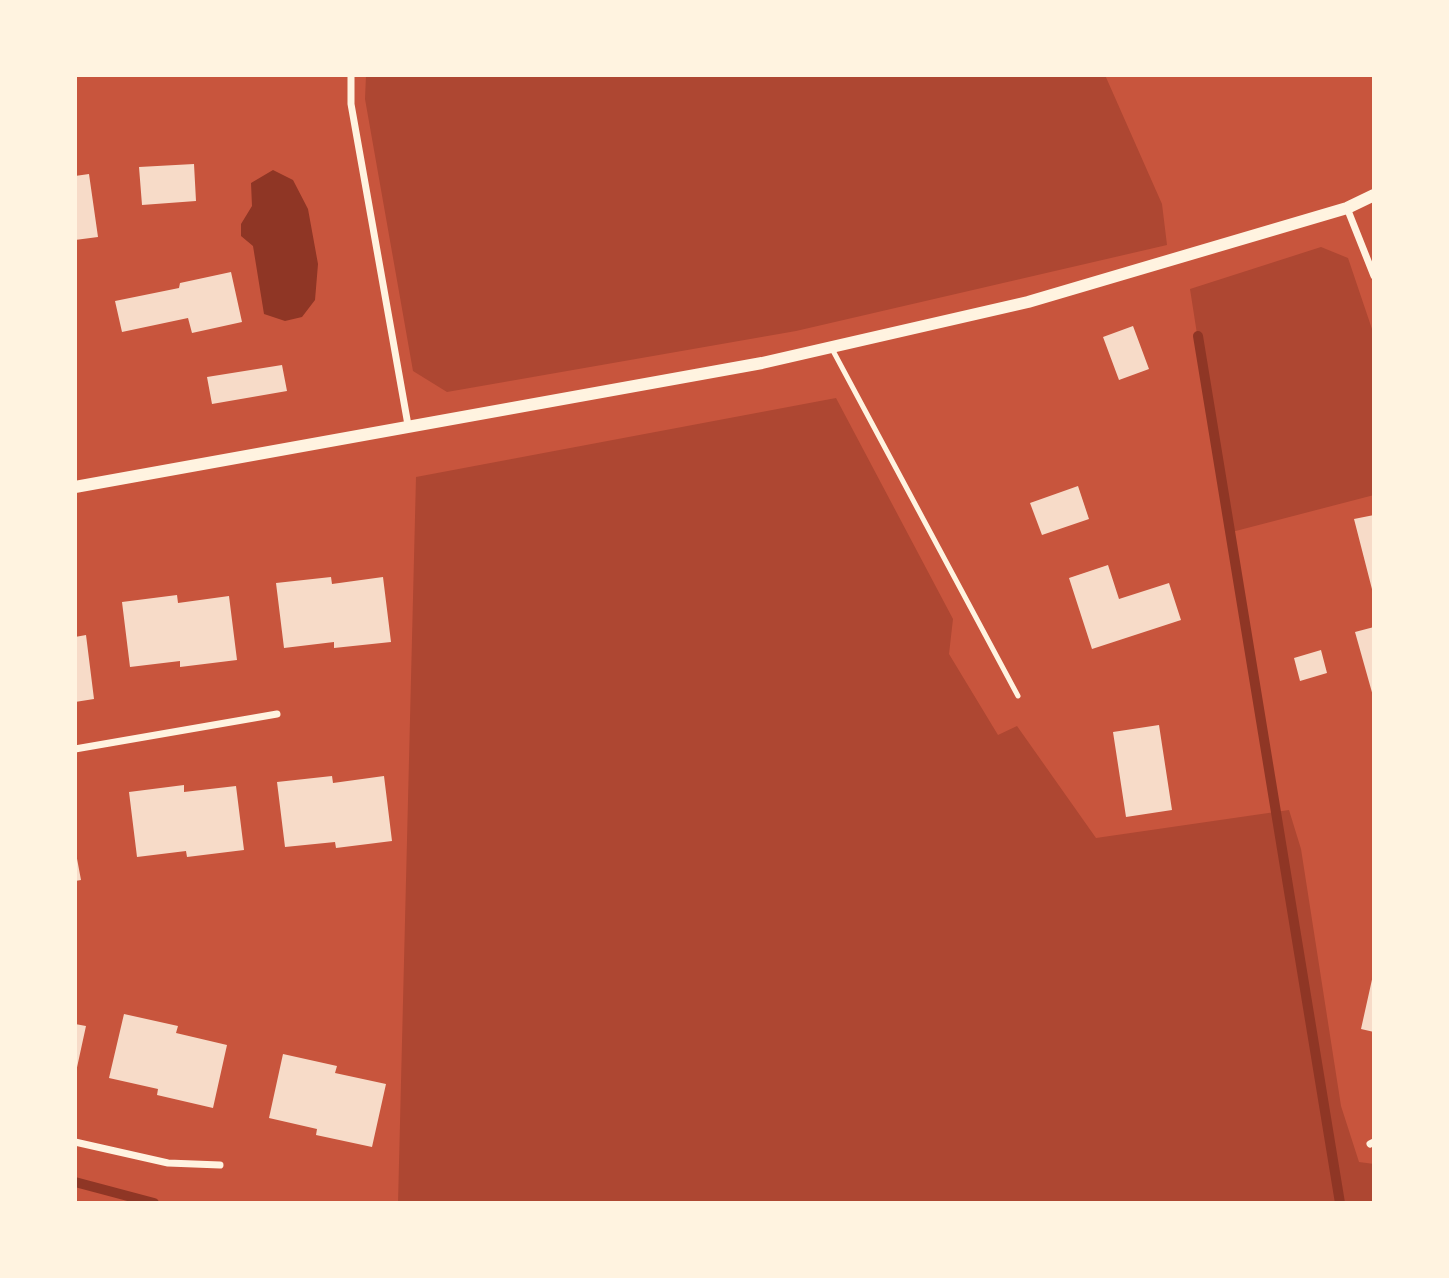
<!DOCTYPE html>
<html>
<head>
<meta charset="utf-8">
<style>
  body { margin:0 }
  #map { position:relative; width:1449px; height:1278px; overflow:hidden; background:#c8553d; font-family:Spectral,serif }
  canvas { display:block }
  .frame { position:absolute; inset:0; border:77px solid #fff3e0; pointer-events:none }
</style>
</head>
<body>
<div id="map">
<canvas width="1449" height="1278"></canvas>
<div class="frame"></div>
</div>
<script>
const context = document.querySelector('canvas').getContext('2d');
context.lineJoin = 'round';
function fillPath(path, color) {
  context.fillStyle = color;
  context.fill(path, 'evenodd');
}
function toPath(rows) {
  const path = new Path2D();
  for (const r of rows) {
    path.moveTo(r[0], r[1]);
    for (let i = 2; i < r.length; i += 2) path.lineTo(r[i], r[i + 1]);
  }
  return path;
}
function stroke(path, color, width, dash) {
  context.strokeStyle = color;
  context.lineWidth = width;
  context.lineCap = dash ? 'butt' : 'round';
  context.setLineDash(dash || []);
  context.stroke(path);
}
fillPath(toPath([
  [366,75,1105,75,1162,204,1167,245,796,331,447,392,413,371,365,99],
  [1321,247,1348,258,1374,335,1374,495,1228,533,1190,289],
  [836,398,953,619,949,654,998,735,1017,726,1096,838,1289,810,1301,849,1341,1106,1359,1162,1374,1164,1374,1203,398,1203,416,477]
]), '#ae4732');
fillPath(toPath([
  [273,170,293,180,308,209,318,264,315,300,302,317,285,321,264,314,253,246,241,236,241,224,252,206,251,183]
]), '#8f3625');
stroke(toPath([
  [1198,336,1340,1203],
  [75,1182,154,1203]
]), '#8f3625', 10);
fillPath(toPath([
  [194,164,196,201,142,205,139,167],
  [89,174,98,237,75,240,75,176],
  [231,272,242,322,192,333,188,318,122,332,115,301,179,288,180,283],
  [1133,326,1149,369,1119,380,1103,337],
  [282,365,287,391,212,404,207,377],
  [1078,486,1089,519,1042,535,1030,503],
  [1374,515,1374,593,1373,593,1354,519],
  [1108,565,1119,599,1169,583,1181,620,1092,649,1069,578],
  [331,577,332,584,383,577,391,642,334,648,334,642,284,648,276,583],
  [177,595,178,603,229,596,237,660,180,667,180,661,130,667,122,602],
  [1374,627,1374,696,1373,696,1355,632],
  [86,635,94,699,75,702,75,637],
  [1321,650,1327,673,1300,681,1294,658],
  [1159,725,1172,810,1126,817,1113,732],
  [332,776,333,783,384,776,392,841,336,848,335,842,285,847,277,782],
  [184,785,184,792,236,786,244,850,187,857,186,851,137,857,129,792],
  [75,848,81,880,75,881],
  [1373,975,1374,975,1374,1032,1361,1029],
  [124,1014,178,1026,176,1033,227,1045,213,1108,157,1095,158,1089,109,1078],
  [75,1024,86,1026,76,1072,75,1072],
  [283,1054,337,1066,335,1073,386,1084,372,1147,316,1135,317,1129,269,1118]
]), '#f7dbc8');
stroke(toPath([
  [831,347,1018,696]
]), '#fff3e0', 5);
stroke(toPath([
  [351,75,351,104,408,425],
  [1347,208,1374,276],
  [75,749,277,714],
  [75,1142,168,1163,220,1165],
  [1370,1144,1374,1142]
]), '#fff3e0', 7);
stroke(toPath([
  [75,487,762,363,1028,302,1347,208,1374,195]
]), '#fff3e0', 12);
</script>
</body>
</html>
